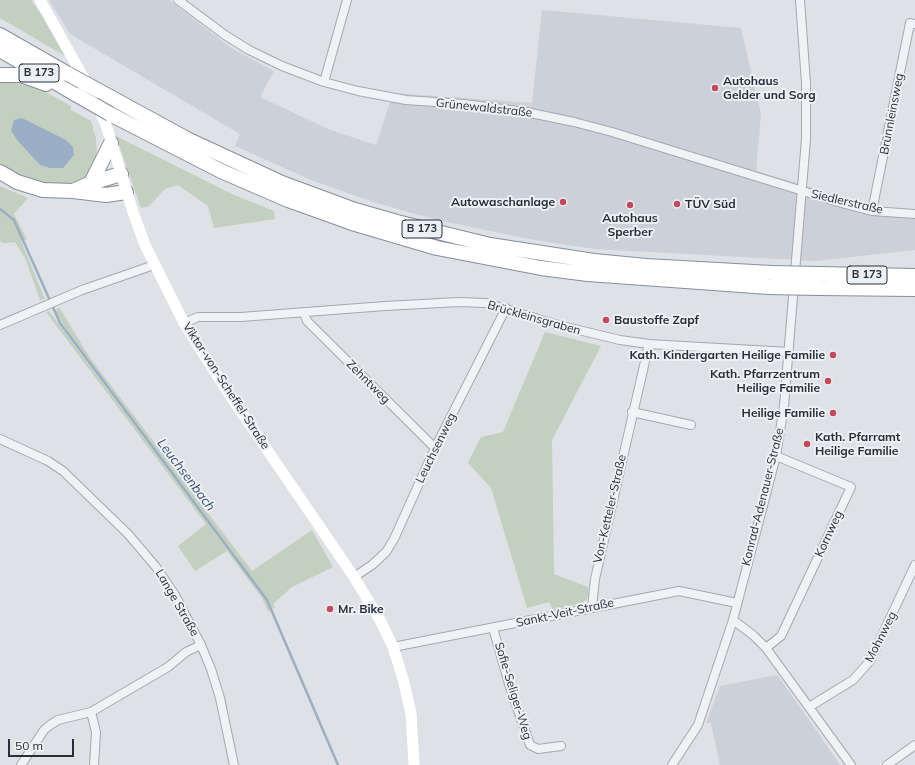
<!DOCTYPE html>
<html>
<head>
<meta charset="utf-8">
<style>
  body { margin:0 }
  #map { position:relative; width:915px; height:765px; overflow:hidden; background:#dee1e6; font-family:Mulish,sans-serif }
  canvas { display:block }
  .scale { position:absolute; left:8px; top:739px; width:66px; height:18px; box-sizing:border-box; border:2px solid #282f3c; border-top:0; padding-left:5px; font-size:12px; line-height:14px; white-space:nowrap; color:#282f3c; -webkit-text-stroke:3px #edf0f4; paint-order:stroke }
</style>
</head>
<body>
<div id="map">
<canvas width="915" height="765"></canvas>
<div class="scale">50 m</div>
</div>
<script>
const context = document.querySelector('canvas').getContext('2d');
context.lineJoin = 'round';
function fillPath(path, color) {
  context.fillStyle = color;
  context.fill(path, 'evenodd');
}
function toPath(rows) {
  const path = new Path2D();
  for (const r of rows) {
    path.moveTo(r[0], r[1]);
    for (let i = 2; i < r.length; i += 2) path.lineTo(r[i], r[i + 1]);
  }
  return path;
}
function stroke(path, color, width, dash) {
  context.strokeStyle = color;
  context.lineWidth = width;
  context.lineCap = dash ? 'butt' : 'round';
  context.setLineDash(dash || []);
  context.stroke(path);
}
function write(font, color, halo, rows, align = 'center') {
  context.font = font + ' Mulish,sans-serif';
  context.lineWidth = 4;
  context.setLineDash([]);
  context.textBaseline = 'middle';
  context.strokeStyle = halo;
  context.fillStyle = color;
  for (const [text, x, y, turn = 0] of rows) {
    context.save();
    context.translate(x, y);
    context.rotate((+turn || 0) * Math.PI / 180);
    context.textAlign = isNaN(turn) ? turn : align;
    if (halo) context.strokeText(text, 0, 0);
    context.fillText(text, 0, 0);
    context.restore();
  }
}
fillPath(toPath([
  [49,0,169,0,231,48,274,71,260,97,328,129,376,145,393,93,532,103,542,10,741,28,761,114,756,171,877,207,915,211,915,250,815,261,595,249,534,240,437,220,373,202,311,180,235,146,240,134,70,34],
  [777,675,793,697,840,765,720,765,711,723,706,723,720,686]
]), '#ccd0d8');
fillPath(toPath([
  [0,0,31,0,43,17,65,56,0,18],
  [8,78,38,88,71,106,71,110,91,121,96,138,97,161,89,174,81,181,70,184,38,183,12,174,0,164,0,80],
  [116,136,232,194,274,211,275,219,214,228,208,206,178,185,165,189,149,206,141,208],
  [0,186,28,198,14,214,27,240,21,241,45,299,40,300,25,258,15,242,3,243,0,241],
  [59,307,90,358,252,571,312,530,333,567,292,587,273,604,275,607,273,609,269,602,66,329,55,311],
  [49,311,266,600,271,612,268,611,262,598,227,551,195,571,178,546,206,524,46,312],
  [545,332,601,346,552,440,554,574,588,587,588,595,587,599,582,603,553,610,549,602,527,608,491,488,468,463,481,437,503,432]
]), '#c3d0bf');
fillPath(toPath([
  [22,118,66,140,73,147,74,155,63,168,50,168,40,165,18,141,11,131,14,120]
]), '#9aafc5');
stroke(toPath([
  [0,209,14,220,60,323,267,600,338,765]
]), '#9aafc5', 2.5);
const street = toPath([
  [178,0,225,35,249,50,282,66,324,82,358,91,406,100,464,104,526,112,574,122,612,132,845,204,872,211,915,214],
  [324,82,347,0],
  [872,211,910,23,915,24],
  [304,313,307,321,435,448],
  [184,323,198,317,241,317,385,306,459,302,486,303,558,325,620,340,649,344,789,352],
  [0,325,82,290,154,265],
  [632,412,691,425],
  [0,439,48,461,63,471,128,534,156,567,175,595,201,645,211,669,220,698,234,765],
  [354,577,372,565,386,552,394,539,435,448,506,308],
  [592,607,595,579,649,344],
  [733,620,753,635,766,648,851,765],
  [493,628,509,684,530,745,538,749,561,746],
  [393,647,679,591,737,603],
  [766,648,781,636,851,487,776,456],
  [809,707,853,680,870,661,915,565],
  [91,712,96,732,94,765],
  [21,765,44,730,50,725,58,720,91,712,168,667,186,652,201,645],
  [672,765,698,725,733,620,776,456,784,406,806,139,806,83,800,0],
  [887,765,915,745]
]);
const highway = toPath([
  [0,35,68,74],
  [0,50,77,95],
  [0,75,21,75,46,84],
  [99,91,187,139,282,183,355,210,397,222,490,245,594,261,646,266,771,273],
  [110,114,221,171,288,200,352,223,437,248,541,268,588,274,769,287],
  [0,172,17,182,43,190,73,191,106,195,126,192],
  [91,183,111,143],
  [73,191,91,183,121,174],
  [819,274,915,276],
  [819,288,915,289]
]);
stroke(street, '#a4a8b0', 10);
stroke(highway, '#868f9c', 16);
stroke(street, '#f0f2f5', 8);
stroke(toPath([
  [40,0,91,91,106,125,133,212,145,245,184,323,229,394,354,577,380,620,393,647,403,679,411,713,414,765]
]), '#fff', 11);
stroke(highway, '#fff', 14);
const highwayBridge = toPath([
  [68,74,99,91],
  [77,95,110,114],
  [771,273,819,274],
  [769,287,819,288]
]);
stroke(highwayBridge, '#868f9c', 16, []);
stroke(highwayBridge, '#fff', 14);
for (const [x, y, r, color] of [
  [715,88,4,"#c5485b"],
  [563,202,4,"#c5485b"],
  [677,204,4,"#c5485b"],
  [630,205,4,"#c5485b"],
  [606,320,4,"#c5485b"],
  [833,355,4,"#c5485b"],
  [828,381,4,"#c5485b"],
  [833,413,4,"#c5485b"],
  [807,444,4,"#c5485b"],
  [330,609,4,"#c5485b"]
]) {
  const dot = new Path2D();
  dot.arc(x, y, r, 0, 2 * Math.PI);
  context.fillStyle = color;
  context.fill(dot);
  stroke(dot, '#edf0f4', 1.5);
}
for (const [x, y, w] of [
  [39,73,40],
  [422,229,40],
  [867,275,40]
]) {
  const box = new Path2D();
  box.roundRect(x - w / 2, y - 9, w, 18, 3);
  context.fillStyle = '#edf0f4';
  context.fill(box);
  stroke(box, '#282f3c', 1);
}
write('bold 11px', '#282f3c', null, [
  ["B 173",39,73],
  ["B 173",422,229],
  ["B 173",867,275]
]);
write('bold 12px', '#282f3c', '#edf0f4', [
  ["Autohaus",723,81],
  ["Gelder und Sorg",723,95],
  ["Autowaschanlage",555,202,"right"],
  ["TÜV Süd",685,204],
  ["Autohaus",630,218,"center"],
  ["Sperber",630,232,"center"],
  ["Baustoffe Zapf",614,320],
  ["Kath. Kindergarten Heilige Familie",825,355,"right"],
  ["Kath. Pfarrzentrum",820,374,"right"],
  ["Heilige Familie",820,388,"right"],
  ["Heilige Familie",825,413,"right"],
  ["Kath. Pfarramt",815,437],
  ["Heilige Familie",815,451],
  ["Mr. Bike",338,609]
], 'left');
write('12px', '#282f3c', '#edf0f4', [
  ["Grünewaldstraße",484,108,6],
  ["Brünnleinsweg",892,114,-79],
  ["Siedlerstraße",847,202,13],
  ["Brückleinsgraben",534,318,16],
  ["Zehntweg",368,382,45],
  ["Viktor-von-Scheffel-Straße",226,386,57],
  ["Leuchsenweg",436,448,-64],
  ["Konrad-Adenauer-Straße",763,497,-76],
  ["Von-Ketteler-Straße",610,509,-77],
  ["Kornweg",829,534,-65],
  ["Lange Straße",177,603,60],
  ["Sankt-Veit-Straße",565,613,-12],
  ["Mohnweg",881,637,-63],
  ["Sofie-Seliger-Weg",513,691,73]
]);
write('italic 13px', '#354e6d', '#edf0f4', [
  ["Leuchsenbach",186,475,53]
]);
</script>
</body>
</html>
